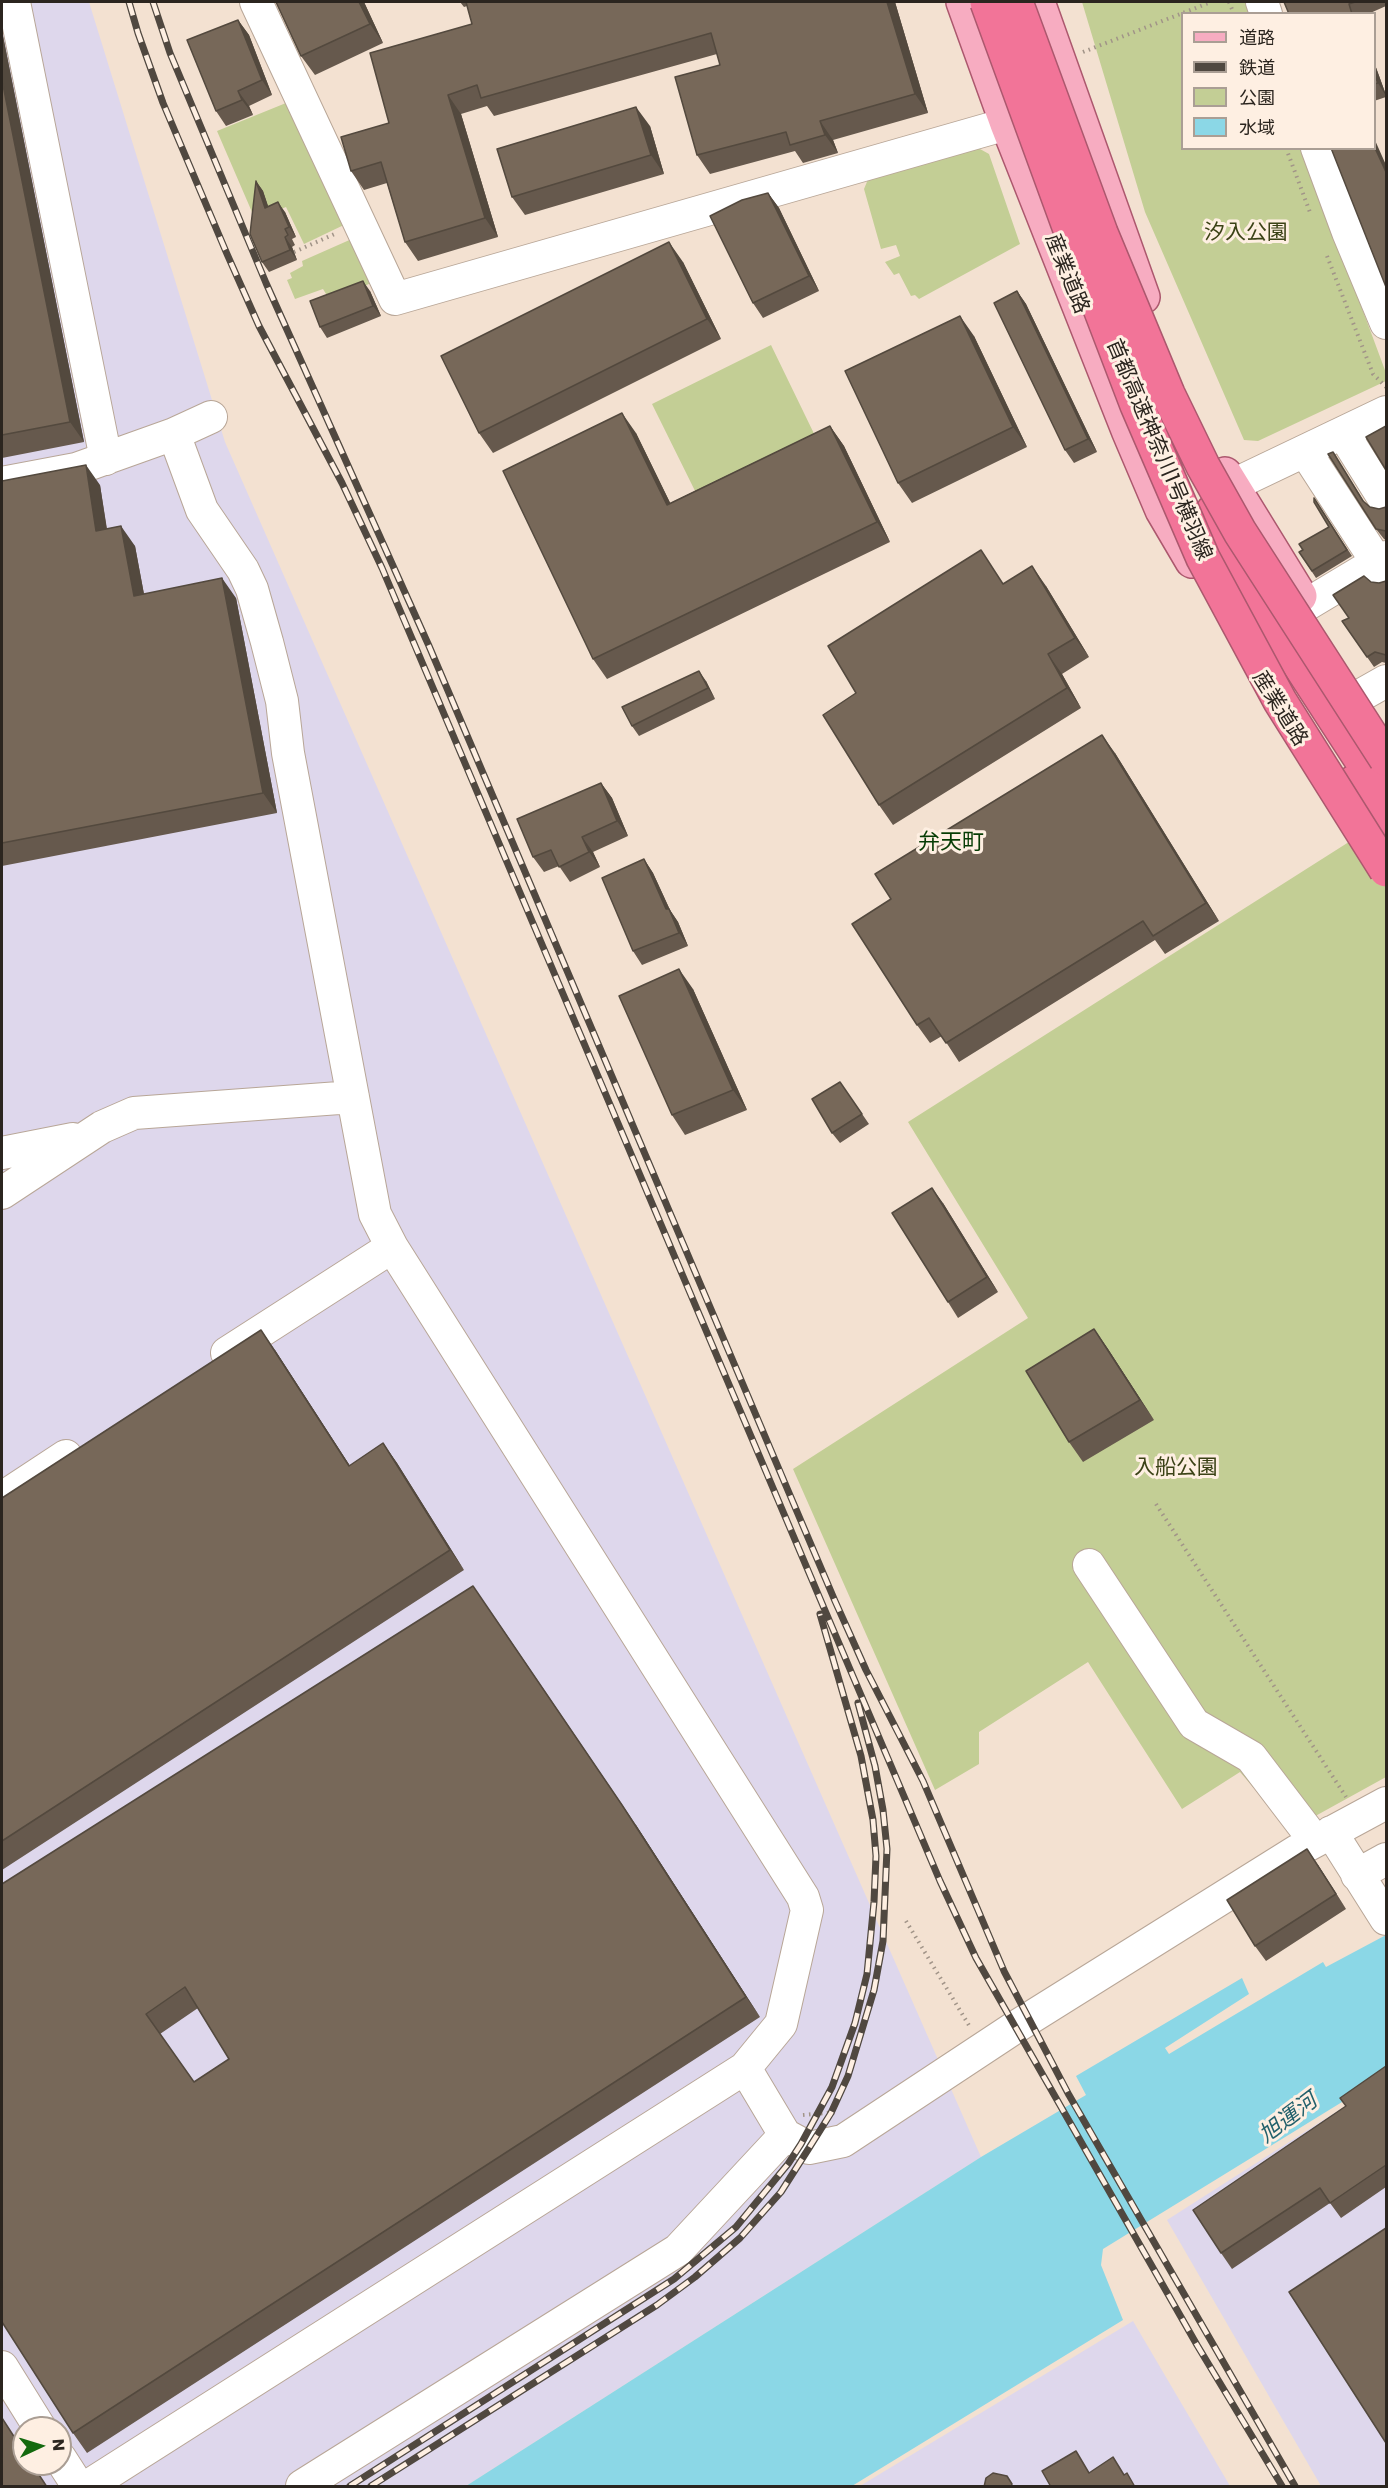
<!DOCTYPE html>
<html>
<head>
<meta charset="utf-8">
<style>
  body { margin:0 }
  #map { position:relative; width:1388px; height:2488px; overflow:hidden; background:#f3e1d1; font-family:Poppins,"Noto Sans JP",sans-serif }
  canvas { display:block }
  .frame { position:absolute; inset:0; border:3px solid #2b251f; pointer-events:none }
  .legend { position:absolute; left:1181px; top:12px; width:195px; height:138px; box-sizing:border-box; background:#feefe2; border:2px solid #aa9e94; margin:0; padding:8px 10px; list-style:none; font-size:18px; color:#2b251f }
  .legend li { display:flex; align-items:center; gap:12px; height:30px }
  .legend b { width:30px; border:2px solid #aa9e94 }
  .north { position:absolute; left:12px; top:2416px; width:60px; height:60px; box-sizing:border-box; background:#feefe2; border:2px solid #aa9e94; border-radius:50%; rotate:86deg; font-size:16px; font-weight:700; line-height:24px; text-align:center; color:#2b251f }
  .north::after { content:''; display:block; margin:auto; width:21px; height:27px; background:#14690e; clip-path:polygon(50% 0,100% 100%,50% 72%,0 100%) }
</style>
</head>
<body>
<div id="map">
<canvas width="1388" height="2488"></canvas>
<div class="frame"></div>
<ul class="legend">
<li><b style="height:8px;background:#f7acc1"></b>道路</li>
<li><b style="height:8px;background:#504840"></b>鉄道</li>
<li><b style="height:16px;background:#c3ce95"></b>公園</li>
<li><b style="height:16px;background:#8bd7e6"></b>水域</li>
</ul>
<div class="north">N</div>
</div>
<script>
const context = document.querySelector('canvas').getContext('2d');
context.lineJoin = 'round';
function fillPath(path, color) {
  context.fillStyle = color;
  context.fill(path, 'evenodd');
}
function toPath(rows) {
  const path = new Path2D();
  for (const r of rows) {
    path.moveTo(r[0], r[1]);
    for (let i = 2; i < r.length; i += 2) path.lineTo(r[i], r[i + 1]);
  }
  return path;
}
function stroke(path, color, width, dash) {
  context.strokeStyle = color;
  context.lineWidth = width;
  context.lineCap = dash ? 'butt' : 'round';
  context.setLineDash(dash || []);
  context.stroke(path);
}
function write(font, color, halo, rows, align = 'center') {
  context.font = font + ' Poppins,"Noto Sans JP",sans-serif';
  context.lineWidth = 6;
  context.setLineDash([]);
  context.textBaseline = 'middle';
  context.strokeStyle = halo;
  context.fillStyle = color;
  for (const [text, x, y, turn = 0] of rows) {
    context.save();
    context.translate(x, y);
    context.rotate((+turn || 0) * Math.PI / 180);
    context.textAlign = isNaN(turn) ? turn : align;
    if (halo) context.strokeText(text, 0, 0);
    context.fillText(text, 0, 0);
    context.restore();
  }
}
fillPath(toPath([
  [2,2,89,2,225,442,981,2157,466,2486,2,2486],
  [24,2428,60,2428,60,2464,24,2464],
  [1386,2080,1386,2486,1321,2486,1167,2220],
  [1133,2321,1230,2486,860,2486]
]), '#ded7ec');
fillPath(toPath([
  [1082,2,1248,2,1252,13,1182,14,1182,148,1303,149,1386,373,1386,381,1258,441,1244,440,1145,212],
  [286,103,346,224,304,244,286,207,255,219,217,131],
  [971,144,989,154,1020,244,919,299,915,295,911,296,899,273,894,275,885,262,900,256,896,245,881,249,864,189,869,177],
  [354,238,375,281,331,302,323,289,295,299,287,280,292,278,290,273,303,266,302,261],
  [771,345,820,446,702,505,652,404],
  [1363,833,1386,867,1386,1777,1290,1830,1240,1772,1182,1809,1088,1662,979,1732,979,1764,935,1790,793,1469,1028,1318,908,1122]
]), '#c3ce95');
fillPath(toPath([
  [1386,1935,1386,2075,1103,2249,1101,2265,1123,2320,852,2486,466,2486,981,2157,1086,2095,1076,2076,1242,1978,1249,1994,1165,2048,1169,2054,1323,1962,1326,1967]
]), '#8bd7e6');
const minor = toPath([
  [14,2,106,459],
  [256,2,395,299,1031,117],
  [1262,2,1266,14],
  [1317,148,1348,232,1386,323],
  [1343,433,1386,502],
  [174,434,202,510,243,570,252,589,267,642,282,701,288,753,375,1214,392,1247,803,1897,807,1910,781,2024,745,2068,785,2135],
  [1305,451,1386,576],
  [2,483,76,469,174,434,211,417],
  [1231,486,1386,412],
  [1306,605,1386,557],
  [1363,694,1386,681],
  [2,1153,73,1139],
  [2,1193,102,1127,134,1113,353,1097],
  [227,1353,392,1247],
  [2,1498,66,1456],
  [1089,1565,1194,1724,1251,1757,1315,1841],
  [1331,1832,1386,1919],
  [1357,1875,1386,1859],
  [2,2367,40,2428],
  [60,2458,78,2486],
  [88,2486,745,2068],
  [302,2486,678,2250,785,2135,809,2148,843,2141,1014,2028,1297,1851,1386,1803]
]);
const major = toPath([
  [963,2,1007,124,1128,430,1162,510,1192,561],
  [1038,2,1143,297],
  [1225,474,1300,596]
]);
const highway = toPath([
  [1213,511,1235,555,1284,641,1386,798],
  [1354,782,1386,831]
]);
stroke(minor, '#b8a697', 34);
stroke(major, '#ac586e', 36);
stroke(highway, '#ac586e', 36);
stroke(toPath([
  [1229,2,1234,14],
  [1083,52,1211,2],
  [1286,148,1311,215],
  [294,252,337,233],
  [1327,256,1373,374,1386,387],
  [1156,1504,1346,1797],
  [906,1921,970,2027],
  [803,2115,837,2112]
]), '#a19488', 4, [1.5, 4.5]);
stroke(minor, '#fff', 32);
stroke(major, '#f7acc1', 33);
stroke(highway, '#f27498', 33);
const rail = toPath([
  [129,2,138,33,163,103,227,254,259,326,342,483,382,568,940,1881,976,1958,1197,2345,1282,2486],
  [153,2,170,53,266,283,429,646,835,1601,866,1670,923,1781,1004,1971,1069,2095,1295,2486],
  [350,2486,674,2279,736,2227,788,2164,801,2144,832,2087,855,2023,867,1974,874,1902,876,1856,873,1820,861,1756,820,1614],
  [371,2486,657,2305,695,2277,740,2238,781,2192,809,2148,831,2113,848,2076,874,1990,883,1941,887,1849,883,1810,875,1766,858,1703]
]);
stroke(rail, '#504840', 7);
stroke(rail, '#feefe2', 4.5, [14]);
const highwayBridge = toPath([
  [987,2,1075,243,1137,405,1203,558,1280,701,1386,870],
  [1016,2,1101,233,1168,394,1203,466,1240,532,1386,759]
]);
stroke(highwayBridge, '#ac586e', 36, []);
stroke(highwayBridge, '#f27498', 33);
fillPath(toPath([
  [276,2,364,2,383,43,315,75,301,56],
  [460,2,895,2,928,113,833,140,838,153,803,163,795,151,710,174,697,155,720,65,717,54,494,116,487,106,461,114,498,237,418,261,405,242,387,183,364,190,351,171,389,123,472,24,467,6,464,7],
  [1284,2,1386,2,1386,6,1368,14,1289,14],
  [238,20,249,35,272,95,249,106,253,115,226,126,216,111],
  [2,31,84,442,2,458],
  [1374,62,1386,95,1386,97,1374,101],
  [650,126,664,174,525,215,512,197],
  [256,181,263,191,268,206,285,212,296,237,292,239,295,245,292,247,297,260,269,272,262,262],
  [768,193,779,208,819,291,763,318,753,303],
  [683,262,721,339,493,453,479,433],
  [370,291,381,316,327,338,320,327],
  [1017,291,1026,304,1097,452,1074,463,1065,450],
  [974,336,1027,447,912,503,898,483],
  [830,426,844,446,890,542,607,679,593,659,636,433,670,503],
  [1333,452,1365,503,1370,507,1379,509,1386,507,1386,540,1384,539,1376,529],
  [2,481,100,485,107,529,135,546,144,594,236,598,277,813,2,866],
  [1314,498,1352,556,1316,578,1299,552,1329,527],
  [1386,581,1386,663,1382,662,1374,667,1342,621,1349,618,1371,582,1379,583],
  [1004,583,1046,586,1089,657,1062,674,1081,708,893,825,879,805,856,693],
  [706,681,715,699,639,736,632,726],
  [1115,753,1219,921,1165,954,1155,940,959,1062,942,1036,930,1043,917,1025],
  [601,783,612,798,628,836,593,852,600,867,570,882,559,866,544,872,533,857],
  [644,859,653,873,670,910,678,922,688,946,642,965,633,951],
  [693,989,747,1110,685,1135,672,1115],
  [840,1082,869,1124,840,1143,832,1133],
  [943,1203,998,1292,958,1318,948,1302],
  [1094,1329,1108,1349,1154,1420,1083,1462,1069,1442],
  [275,1350,350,1466,383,1443,397,1463,464,1570,2,1870,2,1498],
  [636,1825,760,2017,87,2453,73,2433,2,1884],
  [198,2008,229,2059,194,2082,160,2034],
  [1318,1865,1346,1909,1266,1961,1255,1946],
  [1386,2066,1386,2187,1341,2218,1330,2203,1232,2269,1221,2253,1346,2106]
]), '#66594d');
fillPath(toPath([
  [359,2,364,2,383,43,370,24],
  [887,2,895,2,928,113,915,94],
  [238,20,249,35,272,95,262,80],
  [2,31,84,442,70,422,2,80],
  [1374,62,1386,95,1386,96,1378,83,1374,74],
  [238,91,249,106,253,115,242,100],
  [448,95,461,114,498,237,485,218],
  [636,107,650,126,664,174,651,155],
  [820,121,833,140,838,153,825,135],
  [1374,138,1386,165,1386,173,1374,146],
  [256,181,263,191,272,218,265,208],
  [768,193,779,208,819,291,809,276],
  [278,202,285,212,296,237,289,227],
  [285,237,292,247,297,260,290,250],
  [669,242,683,262,721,339,707,319],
  [363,281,370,291,381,316,373,306],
  [1017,291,1026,304,1097,452,1088,439],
  [960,316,974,336,1027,447,1013,427],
  [622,413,636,433,681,525,667,505],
  [830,426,844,446,890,542,877,522],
  [86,465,100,485,110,551,96,531],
  [121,526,135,546,148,616,134,596],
  [1032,566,1046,586,1089,657,1075,638],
  [222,578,236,598,277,813,263,793],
  [1048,654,1062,674,1081,708,1067,688],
  [699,671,706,681,715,699,708,688],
  [1102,735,1115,753,1219,921,1206,903],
  [601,783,612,798,628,836,617,821],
  [582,837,593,852,600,867,589,852],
  [644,859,653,873,670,910,678,922,688,946,679,933,666,909],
  [679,969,693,989,747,1110,733,1090],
  [932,1188,943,1203,998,1292,987,1277],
  [1094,1329,1108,1349,1154,1420,1140,1400],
  [261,1330,275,1350,363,1486,349,1466],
  [383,1443,397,1463,464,1570,450,1550],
  [487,1606,636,1825,760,2017,746,1997],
  [1307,1849,1318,1865,1346,1909,1336,1894]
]), '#53493e');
const building = toPath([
  [276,2,359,2,370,24,301,56,276,2],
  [466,2,887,2,915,94,820,121,825,135,790,145,786,132,697,155,675,77,720,65,711,33,481,98,477,85,448,95,485,218,405,242,381,162,351,171,341,137,389,123,370,53,472,24,466,2],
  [1284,2,1355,2,1349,4,1352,14,1289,14,1284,2],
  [238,20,262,80,238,91,242,100,216,111,187,40,238,20],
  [1374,74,1378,83,1374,84,1374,74],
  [2,80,70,422,2,435,2,80],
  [636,107,651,155,512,197,497,149,636,107],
  [1374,146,1386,172,1386,287,1331,148,1374,148,1374,146],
  [256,181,265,208,278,202,289,227,285,229,288,235,285,237,290,250,262,262,250,234,256,181],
  [768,193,809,276,753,303,710,216,742,200,768,193],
  [669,242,707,319,479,433,441,356,669,242],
  [363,281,373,306,320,327,310,301,363,281],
  [1017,291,1088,439,1065,450,994,303,1017,291],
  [960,316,1013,427,898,483,845,371,960,316],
  [622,413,667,505,830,426,877,522,593,659,503,471,622,413],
  [1386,426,1386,470,1366,437,1386,426],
  [1333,452,1363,501,1370,507,1379,509,1386,507,1386,531,1376,529,1328,454,1333,452],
  [86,465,96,531,121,526,134,596,222,578,263,793,2,843,2,481,86,465],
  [1314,498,1347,550,1312,571,1299,552,1303,550,1299,544,1329,527,1314,502,1314,498],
  [981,550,1003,584,1032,566,1075,638,1048,654,1067,688,879,805,823,715,856,693,828,646,981,550],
  [1364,576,1371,582,1379,583,1386,581,1386,655,1375,652,1367,657,1342,621,1349,618,1333,595,1364,576],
  [699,671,708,688,632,726,622,707,699,671],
  [1102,735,1206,903,1153,936,1143,921,946,1043,929,1018,917,1025,852,924,891,899,875,874,1102,735],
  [601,783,617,821,582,837,589,852,559,867,551,850,533,857,517,819,601,783],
  [644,859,666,909,669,909,679,933,633,951,602,878,644,859],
  [679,969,733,1090,672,1115,619,996,679,969],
  [840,1082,862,1114,832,1133,812,1099,840,1082],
  [932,1188,987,1277,948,1302,892,1213,932,1188],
  [1094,1329,1140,1400,1069,1442,1026,1371,1094,1329],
  [261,1330,349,1466,383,1443,450,1550,2,1841,2,1498,261,1330],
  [473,1586,622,1805,746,1997,73,2433,2,2322,2,1884,473,1586],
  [185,1987,229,2059,194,2082,146,2014,185,1987],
  [1307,1849,1336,1894,1255,1946,1227,1900,1307,1849],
  [1386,2066,1386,2165,1330,2203,1320,2188,1221,2253,1193,2210,1346,2106,1340,2098,1386,2066],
  [1386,2228,1386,2443,1289,2292,1386,2228],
  [2,2418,24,2452,24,2464,32,2464,47,2487,2,2487,2,2418],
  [1076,2451,1089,2473,1113,2457,1124,2475,1127,2473,1135,2487,1051,2487,1042,2471,1076,2451],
  [993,2473,1007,2476,1012,2484,1011,2487,984,2487,986,2478,993,2473]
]);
fillPath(building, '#776859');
stroke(building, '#53493e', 1.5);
write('21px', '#3b4216', '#feefe2', [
  ["汐入公園",1246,234],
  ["入船公園",1176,1469]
]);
write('21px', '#2b251f', '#feefe2', [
  ["産業道路",1066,274,68],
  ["首都高速神奈川1号横羽線",1158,450,67],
  ["産業道路",1279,709,58]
]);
write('22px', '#063c04', '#feefe2', [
  ["弁天町",951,843]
]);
write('italic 22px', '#23616c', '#feefe2', [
  ["旭運河",1289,2119,-37]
]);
</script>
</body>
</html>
